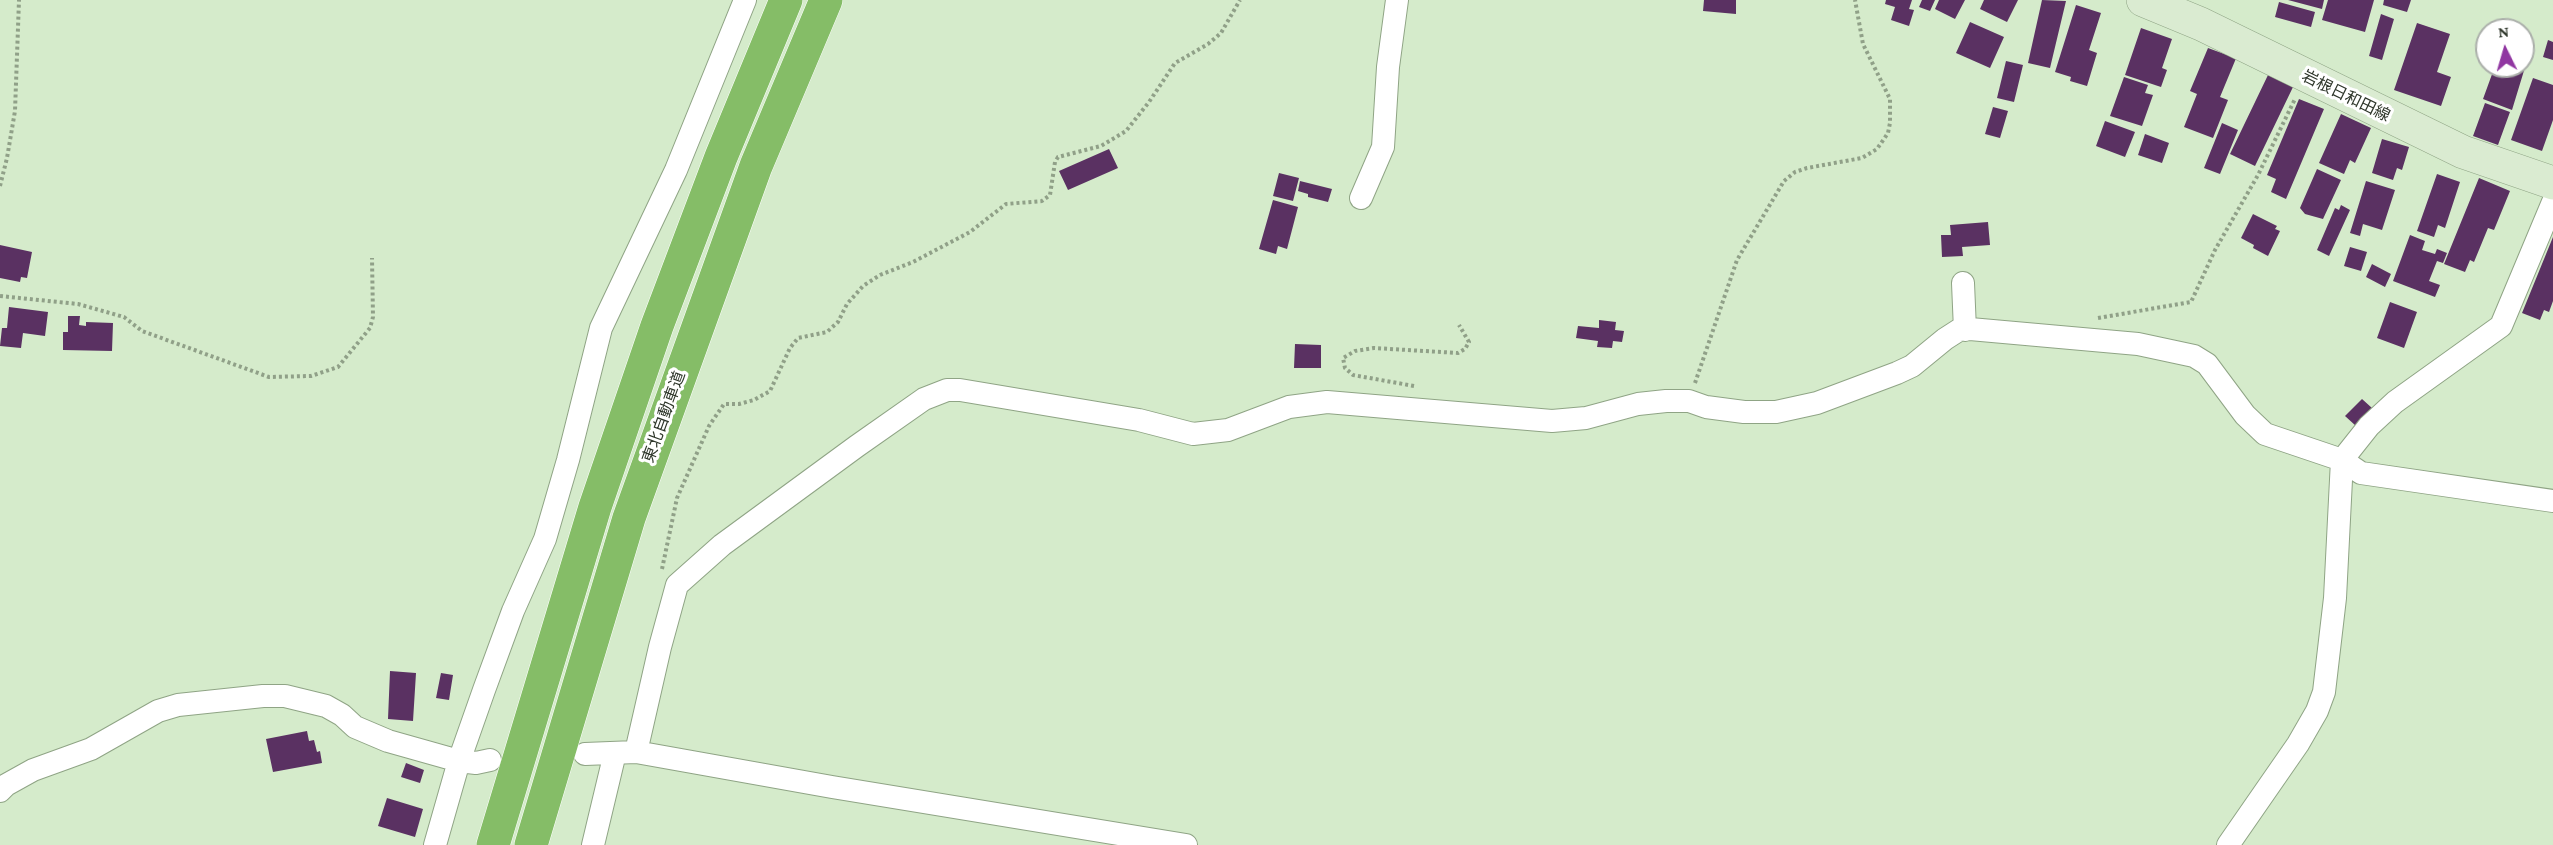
<!DOCTYPE html>
<html>
<head>
<meta charset="utf-8">
<style>
  body { margin:0 }
  #map { position:relative; width:2553px; height:845px; overflow:hidden; background:#d5ebcb; font-family:"Crimson Pro",serif }
  canvas { display:block }
  .north { position:absolute; left:2475px; top:18px; width:60px; height:60px; box-sizing:border-box; background:#fff; border:2px solid #abafaa; border-radius:50%; rotate:355deg; font-size:16px; font-weight:700; line-height:24px; text-align:center; color:#2e362a }
  .north::after { content:''; display:block; margin:auto; width:21px; height:27px; background:#9036a1; clip-path:polygon(50% 0,100% 100%,50% 72%,0 100%) }
</style>
</head>
<body>
<div id="map">
<canvas width="2553" height="845"></canvas>
<div class="north">N</div>
</div>
<script>
const context = document.querySelector('canvas').getContext('2d');
context.lineJoin = 'round';
function fillPath(path, color) {
  context.fillStyle = color;
  context.fill(path, 'evenodd');
}
function toPath(rows) {
  const path = new Path2D();
  for (const r of rows) {
    path.moveTo(r[0], r[1]);
    for (let i = 2; i < r.length; i += 2) path.lineTo(r[i], r[i + 1]);
  }
  return path;
}
function stroke(path, color, width, dash) {
  context.strokeStyle = color;
  context.lineWidth = width;
  context.lineCap = dash ? 'butt' : 'round';
  context.setLineDash(dash || []);
  context.stroke(path);
}
function write(font, color, halo, rows, align = 'center') {
  context.font = font + ' "Crimson Pro","Noto Sans JP",serif';
  context.lineWidth = 6;
  context.setLineDash([]);
  context.textBaseline = 'middle';
  context.strokeStyle = halo;
  context.fillStyle = color;
  for (const [text, x, y, turn = 0] of rows) {
    context.save();
    context.translate(x, y);
    context.rotate((+turn || 0) * Math.PI / 180);
    context.textAlign = isNaN(turn) ? turn : align;
    if (halo) context.strokeText(text, 0, 0);
    context.fillText(text, 0, 0);
    context.restore();
  }
}
fillPath(toPath([
  [1704,0,1736,0,1736,14,1703,11],
  [1886,0,1912,0,1909,9,1914,10,1909,26,1891,20,1895,7,1885,4],
  [1922,0,1935,0,1930,11,1919,7],
  [1939,0,1965,0,1955,19,1935,9],
  [1984,0,2018,0,2007,22,1980,9],
  [2042,0,2066,1,2050,68,2028,63],
  [2288,0,2324,0,2322,9],
  [2328,0,2374,0,2365,32,2322,20],
  [2384,0,2411,0,2407,12,2383,5],
  [2279,2,2315,12,2311,27,2275,17],
  [2076,5,2101,13,2089,50,2097,53,2087,86,2070,81,2071,77,2055,72],
  [2381,14,2394,19,2382,60,2369,56],
  [1970,22,2004,37,1990,68,1956,53],
  [2417,23,2450,34,2437,72,2451,77,2441,106,2394,90],
  [2141,28,2172,39,2162,68,2167,70,2161,87,2125,75],
  [2548,40,2553,42,2553,60,2543,57],
  [2208,48,2227,55,2228,52,2237,56,2220,97,2228,100,2213,138,2184,127,2197,94,2190,91],
  [2523,48,2530,51,2512,110,2483,99,2495,66,2523,66],
  [2006,61,2023,65,2014,102,1997,98],
  [2268,75,2293,87,2255,166,2230,154],
  [2124,77,2148,85,2145,93,2153,95,2142,126,2110,116],
  [2533,78,2553,85,2553,120,2542,151,2511,140],
  [2299,99,2324,109,2286,199,2271,192,2276,179,2267,175],
  [2485,103,2510,112,2498,145,2473,136],
  [1993,107,2008,111,2000,138,1985,134],
  [2341,114,2371,128,2355,163,2350,160,2344,174,2319,163],
  [2105,121,2135,132,2125,157,2096,146],
  [2222,123,2238,130,2220,174,2204,168],
  [2145,134,2169,143,2162,163,2138,155],
  [2382,139,2409,147,2402,170,2397,168,2393,180,2372,173],
  [1109,149,1118,168,1068,190,1059,171],
  [2317,169,2341,180,2323,219,2305,214,2300,208],
  [1279,173,1299,178,1293,201,1273,196],
  [2437,174,2460,182,2445,228,2438,225,2434,237,2417,231],
  [2479,178,2510,191,2494,230,2488,228,2474,262,2470,260,2465,272,2444,264],
  [1300,181,1332,189,1328,202,1308,197,1308,194,1298,191],
  [2366,181,2395,190,2382,230,2363,224,2360,236,2350,233],
  [1273,200,1298,207,1287,249,1278,246,1276,254,1259,249],
  [2341,205,2350,210,2329,256,2317,250,2335,208,2339,210],
  [2253,214,2277,226,2275,229,2280,231,2268,256,2253,248,2254,245,2241,238],
  [1988,222,1990,245,1962,247,1963,256,1942,257,1941,235,1951,235,1950,225],
  [2410,235,2425,241,2422,250,2435,254,2437,249,2447,253,2443,263,2437,261,2429,281,2440,285,2435,297,2393,281],
  [2553,237,2553,301,2549,312,2544,310,2540,320,2522,313],
  [0,245,32,252,27,278,21,277,20,282,0,278],
  [2350,247,2367,252,2361,271,2344,266],
  [2372,264,2391,274,2385,287,2366,277],
  [2390,302,2417,312,2404,348,2377,338],
  [9,307,48,312,45,336,23,333,21,348,0,346,2,328,7,328],
  [68,316,80,316,79,325,86,326,86,322,113,323,112,351,63,350,63,332,68,332],
  [1599,320,1616,322,1615,330,1624,331,1622,342,1613,341,1612,348,1597,347,1598,341,1576,338,1578,326,1599,328],
  [1295,344,1321,345,1321,368,1294,368],
  [2362,399,2372,408,2356,426,2345,416],
  [390,671,416,673,413,721,388,719],
  [441,673,453,675,449,700,436,698],
  [307,731,309,741,314,740,317,752,320,751,322,763,273,772,266,739],
  [406,763,424,770,420,783,401,777],
  [387,798,423,809,415,837,378,826]
]), '#5a3162');
const street = toPath([
  [1361,198,1383,147,1388,67,1397,0],
  [1963,283,1965,330],
  [636,752,660,647,677,585,722,545,857,446,924,399,947,390,960,390,1139,420,1193,434,1228,430,1289,407,1327,402,1552,421,1586,418,1638,404,1666,401,1689,401,1706,407,1744,412,1776,412,1817,403,1897,373,1912,366,1945,339,1959,330,1970,329,2138,344,2194,356,2207,364,2245,415,2265,434,2342,460,2361,473,2553,501],
  [585,754,636,752,832,787,1186,845],
  [0,791,6,785,33,770,91,749,158,711,178,705,263,696,285,696,326,706,342,715,355,727,388,741,459,761,476,763,490,760],
  [435,845,459,761,484,690,513,611,545,539,568,460,601,328,676,170,745,0],
  [593,845,615,753],
  [2228,845,2298,744,2317,711,2324,692,2335,598,2342,460,2369,426,2395,402,2501,326,2553,202]
]);
const secondary = toPath([
  [2143,0,2201,24,2463,152,2553,183]
]);
const highway = toPath([
  [493,845,595,507,657,326,721,157,786,0],
  [531,845,629,518,756,166,826,0]
]);
stroke(street, '#8fa485', 24);
stroke(secondary, '#8fa485', 34);
stroke(highway, '#fff', 34);
stroke(toPath([
  [0,186,7,158,15,111,19,0],
  [0,296,78,304,124,317,142,331,269,377,311,376,338,367,370,328,373,317,372,258],
  [2098,318,2191,302,2215,250,2258,175,2295,99],
  [1695,383,1737,260,1784,181,1795,172,1807,168,1862,158,1877,149,1888,133,1890,123,1890,99,1863,44,1855,0],
  [1414,386,1353,375,1345,368,1343,358,1355,351,1374,348,1458,353,1465,349,1469,342,1459,325],
  [662,569,677,498,709,426,724,404,739,404,754,400,770,391,790,348,798,338,827,332,838,322,847,304,863,286,880,275,913,262,970,232,1006,204,1042,201,1050,195,1055,162,1058,157,1101,146,1126,131,1149,102,1175,63,1208,44,1221,33,1240,0]
]), '#90a088', 4, [3, 3]);
stroke(street, '#fff', 22);
stroke(secondary, '#daebd1', 33);
stroke(highway, '#85bd67', 33);
write('16px', '#2e362a', '#fff', [
  ["岩根日和田線",2346,96,26],
  ["東北自動車道",664,417,-70]
]);
</script>
</body>
</html>
